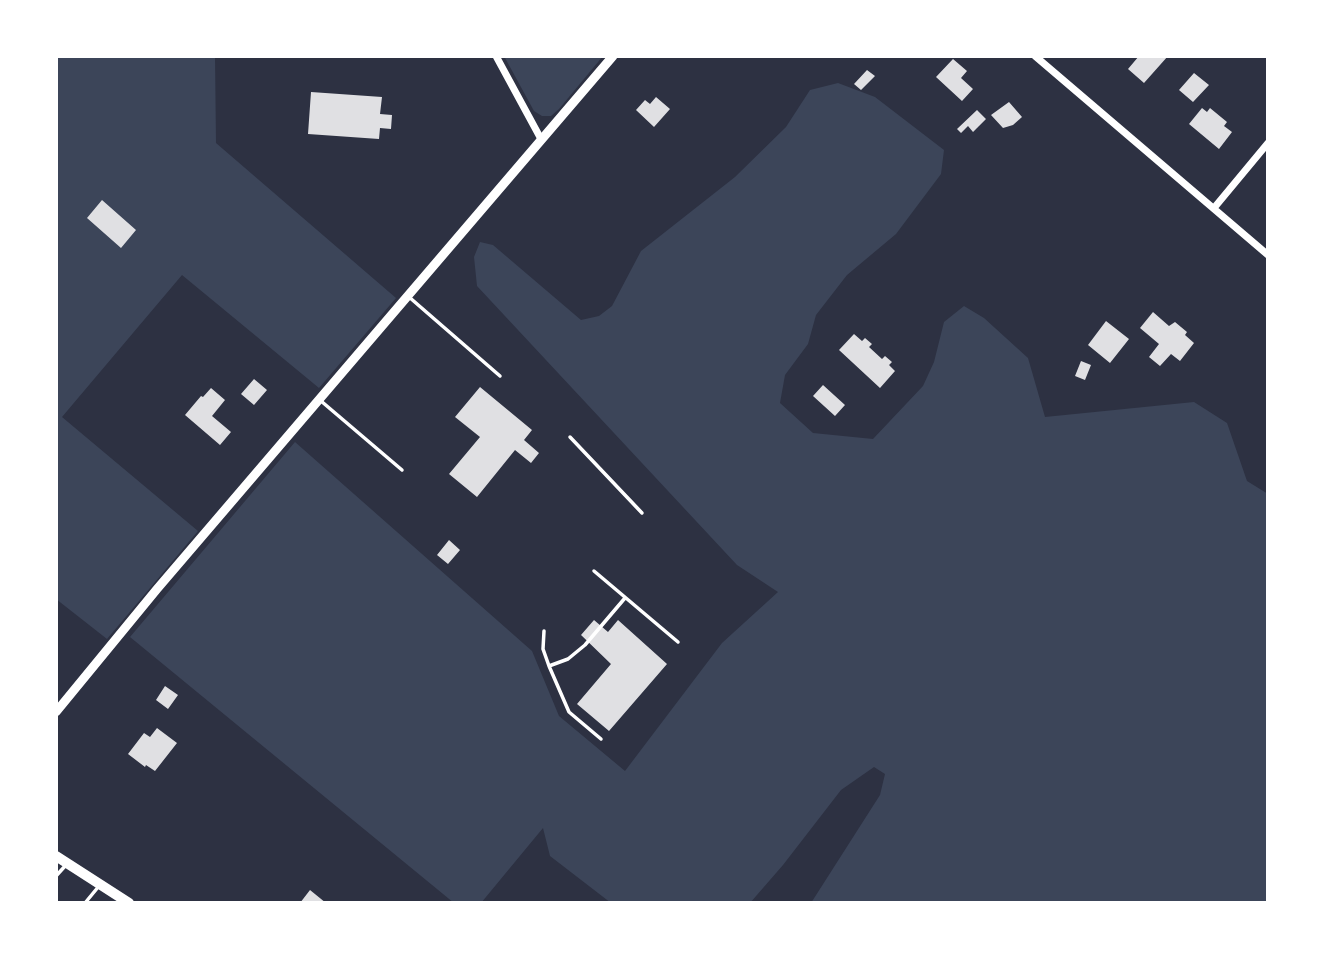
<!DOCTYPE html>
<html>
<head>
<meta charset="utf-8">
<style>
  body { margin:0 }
  #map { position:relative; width:1324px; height:959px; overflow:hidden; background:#2d3142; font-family:Quicksand,sans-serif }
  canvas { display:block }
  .frame { position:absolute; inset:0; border:58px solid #fff; pointer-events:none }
</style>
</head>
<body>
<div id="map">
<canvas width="1324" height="959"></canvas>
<div class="frame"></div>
</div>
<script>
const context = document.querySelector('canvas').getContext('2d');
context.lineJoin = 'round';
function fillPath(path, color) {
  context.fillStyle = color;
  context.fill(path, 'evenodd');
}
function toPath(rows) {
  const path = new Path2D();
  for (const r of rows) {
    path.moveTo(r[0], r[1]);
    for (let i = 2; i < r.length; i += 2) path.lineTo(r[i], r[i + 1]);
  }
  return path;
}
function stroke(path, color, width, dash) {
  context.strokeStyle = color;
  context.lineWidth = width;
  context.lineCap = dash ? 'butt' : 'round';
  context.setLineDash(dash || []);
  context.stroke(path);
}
fillPath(toPath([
  [56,56,215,56,216,143,396,298,319,388,182,275,62,417,198,531,107,639,56,599],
  [504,56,603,56,559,109,551,116,542,116,534,111],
  [838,83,875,97,944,150,941,174,896,234,847,275,816,315,808,344,785,375,780,403,813,433,873,439,923,386,934,362,944,322,964,306,984,318,1028,358,1045,417,1194,402,1227,423,1247,481,1268,494,1268,903,811,903,880,795,885,774,874,767,841,790,783,865,750,903,611,903,550,856,543,828,481,903,454,903,130,637,295,442,532,651,559,716,625,771,722,643,778,592,737,565,477,286,474,257,480,242,493,245,581,320,599,316,612,306,641,251,735,177,786,127,810,90]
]), '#3c4559');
fillPath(toPath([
  [1139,56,1168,56,1144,83,1128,69],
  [953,59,967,71,961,78,973,89,962,101,936,77],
  [867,70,875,76,861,90,854,84],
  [1194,73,1209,85,1193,102,1179,90],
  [311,92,382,97,380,114,392,115,391,129,380,128,379,139,308,134],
  [656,97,670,109,654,127,636,110,645,100,650,104],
  [1009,102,1022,117,1013,125,1003,128,991,115],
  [1202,108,1207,112,1210,108,1227,122,1224,126,1232,132,1219,149,1189,124],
  [977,110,986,119,973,132,968,126,961,133,957,129],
  [102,200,136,230,121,248,87,218],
  [1153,312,1169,326,1175,322,1187,332,1185,335,1194,343,1180,361,1171,354,1160,366,1149,357,1159,344,1140,328],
  [1106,321,1129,339,1110,363,1088,345],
  [854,334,862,341,865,338,872,344,869,347,882,359,885,356,892,362,889,365,895,371,880,388,839,350],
  [1081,361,1091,365,1085,380,1075,376],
  [254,379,267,390,254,405,241,394],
  [823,385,845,405,835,416,813,396],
  [480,387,532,430,524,440,539,453,531,463,515,450,477,497,449,474,480,437,455,417],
  [211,388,225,400,212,416,231,432,220,445,185,415,201,396,203,397],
  [449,540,460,550,448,564,437,555],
  [594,620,608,632,618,620,667,664,609,731,577,704,611,664,581,635],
  [165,686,178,695,168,709,156,700],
  [157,728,177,743,155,771,146,765,145,767,128,754,144,733,150,737],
  [310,890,326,903,300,903]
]), '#e0e0e3');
stroke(toPath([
  [409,297,500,376],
  [321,401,402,470],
  [570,437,642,513],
  [594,571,678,642],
  [544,631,543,649,549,666,569,712,601,739],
  [549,666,568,659,585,645,625,598],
  [56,876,66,865],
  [85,903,99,886]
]), '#fff', 3.5);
stroke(toPath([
  [496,56,541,139],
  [1035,56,1268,255],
  [1214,208,1268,143]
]), '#fff', 7);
stroke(toPath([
  [56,712,157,589,613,56]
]), '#fff', 9);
stroke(toPath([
  [56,856,129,903]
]), '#fff', 10);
</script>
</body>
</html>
